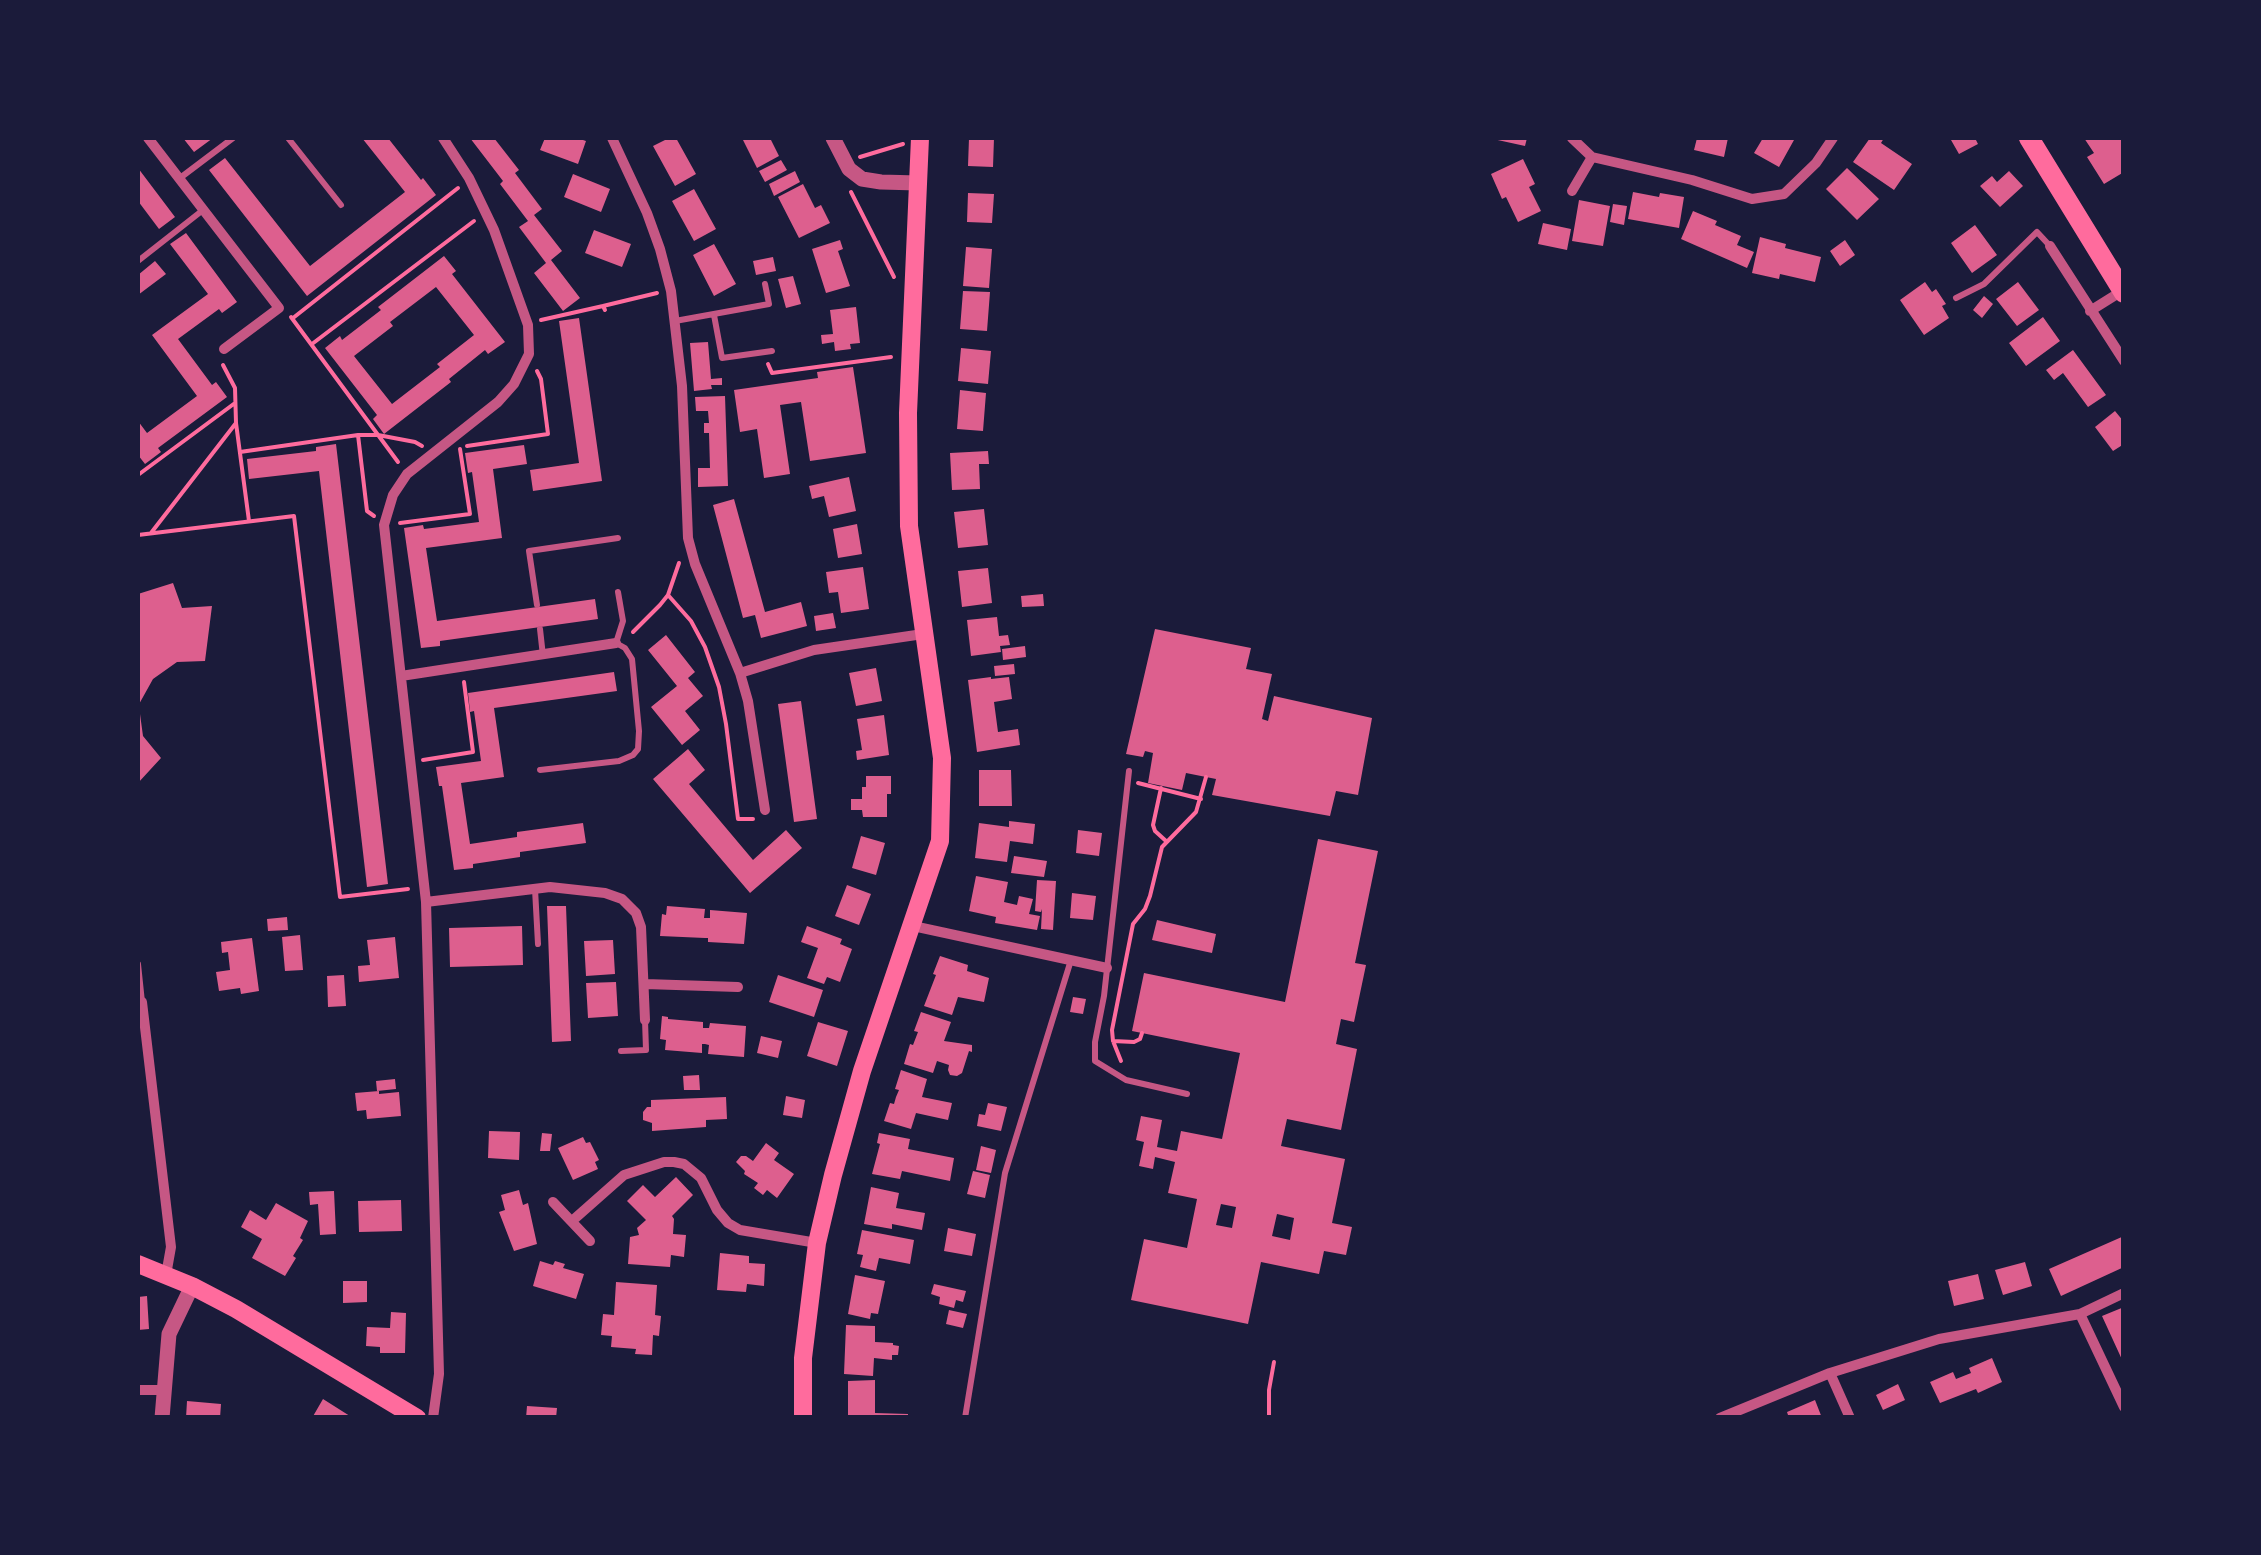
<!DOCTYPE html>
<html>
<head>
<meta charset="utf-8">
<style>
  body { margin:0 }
  #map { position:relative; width:2261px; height:1555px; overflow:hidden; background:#1b1b3a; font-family:Karla,sans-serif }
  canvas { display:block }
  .frame { position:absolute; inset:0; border:140px solid #1b1b3a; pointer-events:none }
</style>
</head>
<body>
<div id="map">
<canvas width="2261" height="1555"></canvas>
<div class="frame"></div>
</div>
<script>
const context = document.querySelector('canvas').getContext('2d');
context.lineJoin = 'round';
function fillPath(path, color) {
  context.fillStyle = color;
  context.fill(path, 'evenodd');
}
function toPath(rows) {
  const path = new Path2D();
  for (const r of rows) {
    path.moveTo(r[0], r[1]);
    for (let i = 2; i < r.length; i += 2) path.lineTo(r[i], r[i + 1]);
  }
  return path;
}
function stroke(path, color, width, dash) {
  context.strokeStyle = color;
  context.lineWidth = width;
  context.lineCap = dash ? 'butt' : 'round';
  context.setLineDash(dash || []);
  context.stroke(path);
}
fillPath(toPath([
  [183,138,213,138,194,152],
  [362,138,388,138,421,180,423,178,436,195,307,296,209,170,225,158,310,266,405,192],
  [470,138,494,138,519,170,515,173,542,209,534,215,562,251,551,260,580,298,563,311,534,273,546,263,519,227,528,221,500,184,503,181],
  [545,138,577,138,586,141,578,164,540,150],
  [669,138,676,138,696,174,675,186,653,146],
  [742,138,770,138,779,156,757,168],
  [969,138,994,138,993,167,968,166],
  [1494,138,1527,138,1525,146,1493,139],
  [1697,138,1728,138,1724,157,1694,150],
  [1763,138,1789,138,1794,140,1779,167,1754,153],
  [1870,138,1884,138,1881,143,1912,164,1894,190,1853,162],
  [1956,138,1975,138,1978,144,1959,154,1951,140],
  [2084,138,2121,138,2124,141,2124,172,2104,184,2087,157,2094,153],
  [1523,159,1535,184,1529,187,1541,211,1518,222,1506,197,1502,199,1491,174],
  [781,160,787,170,765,182,759,171],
  [138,168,175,217,159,229,138,201],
  [1847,168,1879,199,1857,220,1826,189],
  [795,171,800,182,774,196,769,184],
  [2009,171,2023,186,2000,207,1980,186,1992,176,1997,182],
  [573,174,610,189,601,212,564,197],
  [803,184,815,208,821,205,830,223,799,238,778,197],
  [694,189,716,229,694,241,672,201],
  [1633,192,1659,197,1660,193,1684,197,1679,228,1628,219],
  [968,193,994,194,992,223,967,222],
  [1579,200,1610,206,1603,246,1572,241],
  [1613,204,1627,206,1624,225,1610,222],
  [1693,211,1717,221,1715,225,1741,236,1737,245,1754,252,1747,268,1681,239],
  [1543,223,1571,229,1567,250,1538,244],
  [1975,225,1997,255,1972,273,1951,243],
  [594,230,631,244,622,267,585,253],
  [186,233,237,302,222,313,219,309,178,339,212,385,216,382,227,397,158,448,161,452,145,464,138,455,138,421,147,433,197,396,152,335,208,294,170,244],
  [1760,237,1786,244,1785,248,1821,257,1815,282,1780,274,1779,279,1752,273],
  [840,240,843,249,838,251,850,286,826,293,812,249],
  [1845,240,1855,255,1840,266,1830,251],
  [714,244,736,284,714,296,693,255],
  [966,247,992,249,989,288,963,286],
  [444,256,456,271,452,274,505,342,488,354,485,350,449,379,451,382,384,434,373,419,377,415,325,348,340,336,342,340,381,310,378,307],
  [436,287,474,335,437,364,440,367,392,404,354,356,393,326,390,322],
  [773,257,776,271,756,275,753,261],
  [155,261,166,274,138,295,138,275],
  [793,276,801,304,786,308,778,279],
  [1925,282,1932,292,1936,289,1946,304,1942,306,1949,318,1924,335,1900,300],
  [2018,282,2039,310,2017,326,1996,299],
  [963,291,990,292,987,331,960,329],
  [1984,296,1993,304,1982,318,1973,310],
  [856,307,860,343,850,344,851,349,835,351,834,342,822,344,821,335,833,334,830,310],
  [2043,317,2060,341,2026,366,2009,343],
  [579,318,602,481,533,491,530,470,579,463,559,321],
  [708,342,711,379,722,378,722,385,711,385,712,389,694,391,690,343],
  [961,348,991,351,988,384,958,381],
  [2073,350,2106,395,2088,407,2063,373,2054,380,2046,370],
  [853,367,866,453,810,461,801,402,780,405,790,474,764,478,757,429,740,432,734,390,818,378,817,372],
  [960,390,986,393,983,431,957,429],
  [725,396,728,486,698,487,698,468,710,468,709,433,704,433,704,423,709,423,708,411,696,411,695,397],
  [2115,411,2124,422,2124,444,2113,451,2095,427],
  [336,444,388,884,367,887,319,471,249,479,247,459,316,451,316,447],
  [524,445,527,464,493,469,502,538,426,548,437,621,595,599,598,619,440,641,440,646,421,648,404,528,423,525,424,529,479,522,472,472,468,473,465,453],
  [988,451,989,464,979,464,980,489,952,490,950,453],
  [849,477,856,511,829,517,824,496,812,499,809,486],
  [734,499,765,612,801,602,807,626,761,638,755,615,743,618,713,505],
  [984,509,988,545,958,548,954,512],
  [857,524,862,554,838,558,833,529],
  [863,567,869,609,841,613,838,592,829,593,826,572],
  [988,568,992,603,962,607,958,571],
  [173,583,182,608,212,606,205,661,177,662,153,679,138,706,138,594],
  [1043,594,1044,606,1022,607,1021,596],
  [833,613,836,628,816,631,814,616],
  [997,617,999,636,1008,635,1010,645,1000,646,1001,652,971,656,967,620],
  [1155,629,1251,648,1246,669,1272,674,1262,719,1268,721,1274,696,1372,718,1358,795,1336,791,1330,816,1212,795,1216,779,1186,773,1182,790,1148,783,1153,753,1145,751,1143,757,1126,754],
  [666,635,695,672,688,678,703,696,685,711,700,730,682,745,651,707,677,686,648,650],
  [1025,646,1026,657,1003,660,1002,649],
  [1014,664,1015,674,995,676,994,666],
  [876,668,882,701,856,706,849,673],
  [614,672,617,691,494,708,504,777,461,783,470,844,517,837,517,832,583,823,586,843,520,852,520,857,473,864,473,868,454,870,442,786,439,786,436,767,481,761,474,711,470,712,468,693],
  [991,677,991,679,1009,677,1012,699,994,702,998,732,1018,729,1020,745,977,752,968,680],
  [801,701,817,819,794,822,778,704],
  [138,714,140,714,143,736,161,758,138,783],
  [884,715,889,755,857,760,856,751,862,750,857,719],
  [688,749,705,770,689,784,753,860,786,830,802,848,750,893,653,779],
  [979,770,1011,770,1012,806,979,806],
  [866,776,891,776,891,794,887,794,887,817,863,817,862,810,851,810,851,799,862,799,862,787,866,787],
  [1009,821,1035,824,1033,844,1010,841,1007,862,975,858,979,823,1009,827],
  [1078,830,1102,833,1099,856,1076,853],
  [861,836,885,843,876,875,852,868],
  [1318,839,1378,851,1355,963,1366,965,1354,1022,1341,1019,1336,1044,1357,1049,1341,1130,1287,1119,1281,1146,1345,1159,1332,1223,1352,1227,1346,1255,1324,1251,1319,1274,1261,1262,1248,1324,1131,1300,1144,1239,1187,1248,1197,1199,1168,1193,1175,1162,1155,1157,1153,1169,1139,1166,1144,1142,1136,1140,1141,1116,1162,1120,1157,1147,1177,1151,1181,1131,1222,1139,1240,1053,1132,1031,1144,973,1285,1002],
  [1221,1204,1236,1207,1232,1228,1216,1225],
  [1277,1214,1294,1218,1290,1240,1272,1236],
  [1014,856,1047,861,1044,877,1011,873],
  [976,876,1008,882,1004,902,1017,905,1019,896,1033,899,1029,914,1040,916,1037,930,995,923,996,917,969,911],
  [1037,880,1056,881,1053,930,1041,929,1042,909,1041,912,1035,911],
  [847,885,871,894,859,925,835,916],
  [1072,893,1096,896,1093,920,1070,918],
  [547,906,566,906,571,1041,552,1042],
  [667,906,705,909,704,918,710,918,710,910,747,913,744,944,708,942,708,938,705,938,660,936,662,914,666,915],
  [287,917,288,930,268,931,267,919],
  [1157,920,1216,934,1212,953,1152,940],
  [522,926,523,965,450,967,449,928],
  [807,926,842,939,840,944,852,949,840,982,827,977,824,984,807,978,818,948,801,942],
  [300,935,303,970,285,971,282,937],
  [395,937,399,978,359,982,358,966,370,965,367,940],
  [252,938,259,991,241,994,240,988,219,991,216,972,230,970,228,952,222,953,221,942],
  [613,940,615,974,586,976,584,941],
  [940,956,968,965,967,971,989,978,984,1002,958,997,952,1015,924,1006,936,975,933,974],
  [344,975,346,1006,328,1007,327,976],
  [778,975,823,990,814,1017,769,1002],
  [616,982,618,1016,588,1018,586,983],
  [1073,997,1086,999,1083,1014,1070,1012],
  [921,1012,951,1022,944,1041,972,1045,972,1052,969,1051,962,1073,957,1076,950,1075,948,1070,949,1065,937,1061,933,1073,904,1064,910,1044,913,1045,918,1032,914,1031],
  [662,1016,668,1017,668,1019,703,1022,703,1028,709,1028,710,1023,746,1026,744,1057,708,1054,709,1045,705,1044,702,1044,702,1053,665,1050,666,1040,660,1039],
  [818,1022,848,1031,837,1066,807,1056],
  [761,1036,782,1041,778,1058,757,1053],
  [901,1070,927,1079,922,1097,952,1103,948,1120,916,1113,911,1129,884,1121,890,1103,894,1104,896,1097,899,1090,895,1089],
  [699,1075,700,1090,684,1090,683,1076],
  [395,1079,396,1089,377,1091,376,1081],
  [379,1091,379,1094,399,1092,401,1116,367,1119,366,1110,357,1111,355,1093],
  [786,1096,805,1100,802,1118,783,1115],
  [726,1097,727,1119,706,1120,706,1127,652,1131,652,1123,643,1120,643,1112,647,1107,651,1107,651,1100],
  [988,1103,1007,1107,1001,1131,977,1126,979,1114,985,1115],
  [489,1131,520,1132,519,1160,488,1158],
  [542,1133,552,1134,550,1151,540,1151],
  [879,1133,910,1139,908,1149,954,1158,950,1181,902,1171,900,1179,872,1174,880,1144,877,1143],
  [583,1137,586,1143,590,1142,599,1160,595,1162,598,1169,573,1180,558,1148],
  [766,1143,779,1153,774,1160,794,1174,777,1198,767,1190,763,1195,754,1188,758,1183,744,1174,745,1171,736,1162,741,1156,746,1156,753,1161],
  [981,1146,996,1150,991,1173,976,1170],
  [973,1171,990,1175,985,1198,967,1194],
  [676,1177,693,1195,672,1216,674,1219,673,1234,686,1235,684,1257,671,1255,670,1267,628,1264,630,1237,639,1235,637,1228,646,1220,627,1201,643,1185,655,1197],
  [871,1187,899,1193,896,1208,925,1213,922,1230,892,1224,892,1229,864,1224],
  [519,1190,523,1205,528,1203,537,1244,514,1251,499,1212,505,1210,501,1195],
  [334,1191,336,1234,320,1235,318,1204,310,1205,309,1192],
  [401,1200,402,1231,359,1232,358,1201],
  [276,1203,308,1221,300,1238,303,1240,293,1256,296,1258,285,1276,252,1258,262,1239,241,1227,250,1210,266,1220],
  [948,1228,976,1234,972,1256,944,1251],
  [862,1230,914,1240,910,1264,879,1258,876,1271,860,1267,863,1255,857,1254],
  [2124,1236,2124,1267,2061,1296,2049,1269],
  [720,1253,749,1256,749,1263,765,1264,764,1286,747,1284,746,1292,717,1290],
  [540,1261,553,1265,555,1261,565,1264,563,1268,584,1274,576,1299,533,1286],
  [2025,1262,2032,1286,2003,1295,1995,1270],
  [1978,1274,1984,1299,1954,1306,1948,1281],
  [855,1275,885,1281,878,1314,871,1313,870,1319,848,1314],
  [343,1281,367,1281,367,1302,343,1303],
  [616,1282,657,1285,655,1315,661,1316,659,1336,653,1335,652,1355,635,1354,636,1349,611,1347,612,1336,601,1335,603,1314,614,1315],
  [934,1284,966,1291,963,1302,956,1300,954,1308,939,1304,940,1297,931,1294],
  [147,1296,149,1329,138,1330,138,1297],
  [2124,1307,2124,1364,2102,1316],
  [949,1310,967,1314,963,1328,946,1324],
  [391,1312,406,1313,405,1353,380,1353,380,1347,366,1346,367,1327,390,1328],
  [846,1325,875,1326,875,1342,893,1343,893,1345,899,1346,898,1355,892,1355,892,1360,874,1358,873,1376,844,1374],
  [1992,1358,2002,1382,1978,1393,1976,1389,1940,1403,1930,1382,1953,1372,1956,1379,1971,1373,1969,1368],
  [875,1380,875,1413,908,1414,908,1418,848,1418,848,1381],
  [1898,1384,1905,1400,1883,1410,1876,1395],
  [323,1399,353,1418,312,1418],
  [1815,1400,1822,1418,1789,1418,1787,1412],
  [187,1401,221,1404,220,1418,186,1418],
  [527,1406,557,1408,556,1418,526,1418]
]), '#dd5f8e');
stroke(toPath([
  [860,157,903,144],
  [851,192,894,277],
  [603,306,657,293],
  [291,317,398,462],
  [293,318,458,188],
  [541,320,603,306,605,310],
  [312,344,474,221],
  [768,364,772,373,891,357],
  [223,365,235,388,236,423,249,521],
  [358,435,367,511,374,516],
  [467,446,548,434,541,379,537,371],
  [240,452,358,435,378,435,415,442,422,446],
  [138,475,235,403],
  [400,523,470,514,460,449],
  [151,533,236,423],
  [138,535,294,516,340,897,408,889],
  [668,595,691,621,705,647,719,687,726,724,738,819,753,819],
  [633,632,660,605,668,595,679,563],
  [423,760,473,752,464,682],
  [1138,783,1201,799],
  [1161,788,1153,825,1155,831,1166,841],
  [1113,1041,1134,1042,1140,1039,1142,1033],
  [1121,1061,1113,1041,1112,1030,1133,924,1145,909,1150,896,1162,847,1196,812,1206,777],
  [1269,1418,1269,1390,1274,1362]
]), '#ff6b9d', 4);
stroke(toPath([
  [288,138,341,205],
  [180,178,233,138],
  [138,261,203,210],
  [1956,298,1984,284,2037,232,2050,246],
  [714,315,722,358,772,351],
  [675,321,769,304,765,284],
  [537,605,529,551,618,538],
  [540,629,543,656],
  [540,770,619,761,633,755,638,749,639,731,632,659,625,648,616,643,623,621,618,592],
  [1129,771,1104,996,1095,1042,1095,1061,1126,1080,1187,1094],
  [535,889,538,944],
  [138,964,142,1002],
  [621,1051,646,1050,645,1020],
  [965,1418,1005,1173,1071,960]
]), '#c65784', 6);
stroke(toPath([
  [148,138,279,308,224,349],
  [612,138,647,213,660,249,671,291,682,386,688,538,695,564,740,673,748,701,765,810],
  [1572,138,1592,157,1572,191],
  [1592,157,1692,180,1752,199,1784,194,1816,163,1833,138],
  [2050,246,2124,361],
  [2090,311,2122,291],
  [740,673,814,650,923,634],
  [401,676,616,643],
  [426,902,550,887,605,893,622,899,636,913,641,927,645,1020],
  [913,926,1107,968],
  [645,984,738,987],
  [142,1002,171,1247,166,1275],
  [553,1202,590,1241],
  [572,1221,624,1175,664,1162,674,1162,684,1164,701,1178,717,1210,728,1223,740,1230,817,1243],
  [2080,1314,2124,1407],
  [1830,1373,1850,1418],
  [138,1390,163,1390],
  [433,1418,439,1374,426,902,384,525,393,495,407,474,498,402,514,384,529,354,528,325,494,230,469,178,443,138],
  [1720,1418,1830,1373,1939,1339,2080,1314,2124,1293]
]), '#c65784', 10);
stroke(toPath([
  [833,138,849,169,862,179,881,182,918,183],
  [162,1418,169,1334,192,1286]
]), '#c65784', 15);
stroke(toPath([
  [138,1264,192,1286,236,1309,417,1418],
  [803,1418,803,1358,817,1243,833,1175,862,1071,940,841,942,758,909,526,908,413,920,138]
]), '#ff6b9d', 18);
stroke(toPath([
  [2029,138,2124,293]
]), '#ff6b9d', 20);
</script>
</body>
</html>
